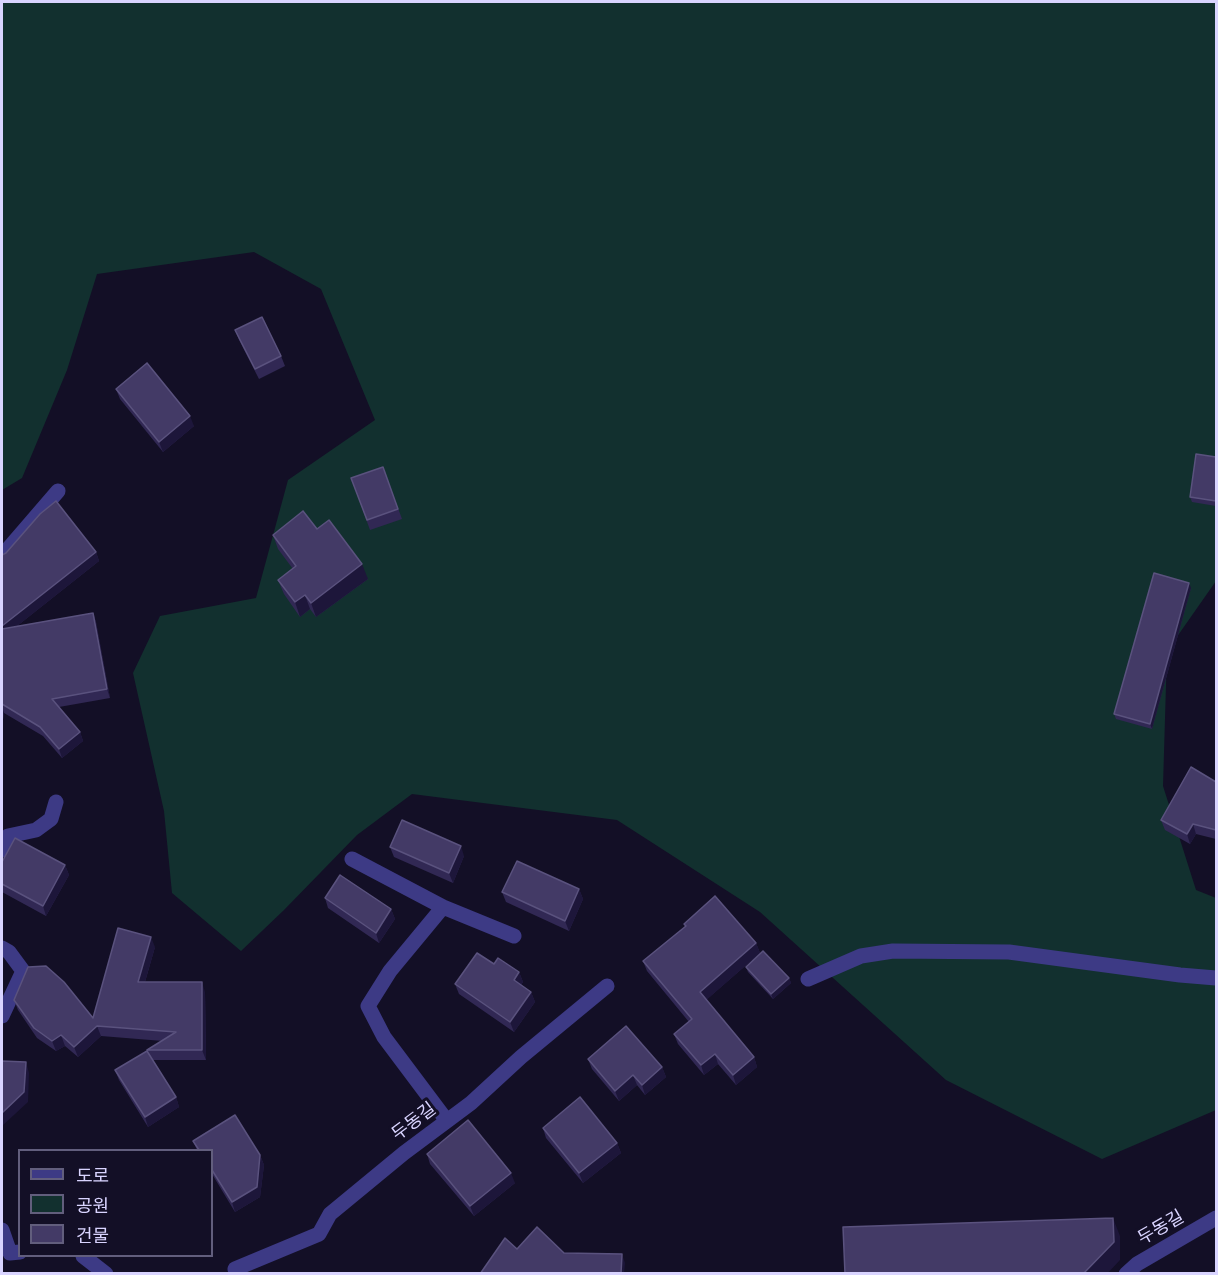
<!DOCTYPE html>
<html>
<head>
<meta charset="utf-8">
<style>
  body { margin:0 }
  #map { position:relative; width:1218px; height:1275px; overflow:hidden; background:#130f26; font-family:"Noto Sans","Noto Sans KR",sans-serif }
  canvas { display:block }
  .frame { position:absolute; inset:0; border:3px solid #d9d4ff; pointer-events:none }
  .legend { position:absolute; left:18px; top:1149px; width:195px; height:108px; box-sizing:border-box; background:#130f26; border:2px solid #625e7d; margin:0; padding:8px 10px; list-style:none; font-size:18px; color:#d9d4ff }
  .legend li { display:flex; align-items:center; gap:12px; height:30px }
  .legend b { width:30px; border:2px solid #625e7d }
</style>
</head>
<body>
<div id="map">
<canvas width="1218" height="1275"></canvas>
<div class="frame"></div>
<ul class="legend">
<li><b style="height:8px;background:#3d3a85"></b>도로</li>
<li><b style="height:16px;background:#12302f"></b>공원</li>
<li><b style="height:16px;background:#433a66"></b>건물</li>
</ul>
</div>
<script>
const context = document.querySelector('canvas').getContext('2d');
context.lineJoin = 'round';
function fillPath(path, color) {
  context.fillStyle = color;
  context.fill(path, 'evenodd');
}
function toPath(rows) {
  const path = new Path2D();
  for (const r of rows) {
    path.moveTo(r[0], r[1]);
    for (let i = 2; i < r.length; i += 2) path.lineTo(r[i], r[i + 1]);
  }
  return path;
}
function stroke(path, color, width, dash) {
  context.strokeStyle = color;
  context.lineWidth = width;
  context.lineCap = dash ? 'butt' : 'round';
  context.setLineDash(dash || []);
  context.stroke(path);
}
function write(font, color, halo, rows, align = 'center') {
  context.font = font + ' "Noto Sans","Noto Sans KR",sans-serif';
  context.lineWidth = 6;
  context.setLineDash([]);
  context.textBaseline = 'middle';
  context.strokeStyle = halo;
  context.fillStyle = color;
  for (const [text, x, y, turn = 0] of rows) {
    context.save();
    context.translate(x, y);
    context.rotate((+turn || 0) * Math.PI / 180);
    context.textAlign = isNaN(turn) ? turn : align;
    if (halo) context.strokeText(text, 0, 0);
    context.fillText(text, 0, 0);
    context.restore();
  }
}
fillPath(toPath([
  [2,2,1216,2,1216,581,1167,651,1163,786,1196,890,1216,898,1216,1110,1102,1159,946,1080,760,912,617,820,412,794,357,835,284,910,241,951,172,893,164,811,133,673,160,616,256,598,288,480,375,420,321,289,254,252,97,274,67,370,22,478,2,490]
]), '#12302f');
stroke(toPath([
  [808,979,861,956,893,951,1009,952,1180,975,1216,978],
  [1126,1274,1137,1264,1216,1218]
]), '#3d3a85', 15);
stroke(toPath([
  [2,556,58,491],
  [2,850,8,836,36,830,51,819,56,802],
  [352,859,443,907],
  [2,948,9,952,23,971,2,1016],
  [447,1121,384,1037,368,1006,390,971,443,907,514,936],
  [2,1230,10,1253,20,1252],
  [83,1256,106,1274],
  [235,1269,319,1234,330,1214,404,1153,471,1103,521,1057,607,986]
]), '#3d3a85', 15);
fillPath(toPath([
  [235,330,281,356,285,366,259,379,239,340],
  [116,389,194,426,163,452,120,399],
  [1216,457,1216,506,1192,502,1190,497],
  [383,467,402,519,370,530,351,478],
  [317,529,368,579,316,617,310,609,300,617,284,594,278,580,293,569,278,549,273,535],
  [96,552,99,561,17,626,93,613,96,622,110,698,59,707,80,732,83,741,62,758,43,736,4,713,2,726,2,555],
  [1191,588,1152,729,1116,719,1114,714],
  [1216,782,1216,839,1196,834,1190,844,1165,830,1161,820],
  [390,847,464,856,453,883,394,857],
  [2,862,65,865,69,875,46,916,2,892],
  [579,889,583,899,569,931,506,902,502,892],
  [325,898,391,909,395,919,379,943,328,908],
  [684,924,756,943,760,953,706,1000,754,1057,757,1067,736,1085,718,1064,704,1075,678,1044,674,1034,689,1022,647,971,643,961,685,927],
  [155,947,145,982,205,992,206,1060,153,1060,176,1097,179,1107,148,1127,119,1080,115,1070,149,1054,147,1050,163,1041,101,1036,78,1057,65,1046,56,1051,37,1038,18,1010,14,1000,93,1018],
  [494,964,519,972,523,982,521,985,531,992,535,1002,514,1032,459,994,455,984],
  [746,967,789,978,791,983,773,999,748,972],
  [588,1059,662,1067,666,1077,645,1095,637,1085,619,1101,592,1069],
  [543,1128,617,1143,621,1153,583,1183,546,1138],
  [193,1141,260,1155,264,1165,260,1197,235,1212,212,1174,212,1150,197,1150],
  [427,1154,515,1183,474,1216,430,1164]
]), '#312854');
fillPath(toPath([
  [190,416,194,426,163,452,159,442],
  [96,552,99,561,2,638,2,626],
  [362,564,368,579,316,617,311,603],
  [1189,583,1191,588,1152,729,1150,724],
  [305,595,310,609,300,617,295,602],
  [93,613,96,622,110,698,107,689],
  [2,707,4,713,2,726],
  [80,732,83,741,62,758,59,749],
  [1193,824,1196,834,1190,844,1187,834],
  [461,846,464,856,453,883,449,873],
  [65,865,69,875,46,916,43,906],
  [579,889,583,899,569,931,565,921],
  [391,909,395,919,379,943,376,933],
  [151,937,155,947,142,992,138,982],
  [756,943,760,953,704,1002,700,992],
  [519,972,523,982,517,990,514,980],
  [789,978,791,983,773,999,771,994],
  [202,982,205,992,206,1060,202,1050],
  [531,992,535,1002,514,1032,510,1022],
  [97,1026,101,1036,78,1057,74,1047],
  [61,1035,65,1046,56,1051,52,1041],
  [715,1054,718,1064,704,1075,701,1065],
  [754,1057,757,1067,736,1085,733,1075],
  [26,1062,29,1073,28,1102,2,1126,2,1113],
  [662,1067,666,1077,645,1095,642,1085],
  [633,1075,637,1085,619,1101,615,1091],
  [176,1097,179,1107,148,1127,145,1117],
  [617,1143,621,1153,583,1183,579,1173],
  [260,1155,264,1165,260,1197,235,1212,232,1202],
  [511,1173,515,1183,474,1216,470,1206],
  [1113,1218,1120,1236,1120,1260,1107,1274,1083,1274],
  [622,1254,625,1263,624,1274,621,1274]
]), '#1d163a');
const building = toPath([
  [262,317,281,356,255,369,235,330,262,317],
  [147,363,190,416,159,442,116,389,147,363],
  [1196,454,1216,457,1216,501,1190,497,1196,454],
  [383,467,398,509,367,520,351,478,383,467],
  [56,501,96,552,2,626,2,555,6,553,40,514,56,501],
  [303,511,317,529,329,520,362,564,311,603,305,595,295,602,278,580,296,566,273,535,303,511],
  [1154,573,1189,583,1150,724,1114,714,1154,573],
  [93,613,107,689,52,699,80,732,59,749,40,727,2,704,2,629,93,613],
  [1191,767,1216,782,1216,830,1193,824,1187,834,1161,820,1191,767],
  [402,820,461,846,449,873,390,847,402,820],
  [15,838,65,865,43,906,2,884,2,862,15,838],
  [517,861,579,889,565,921,502,892,517,861],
  [340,875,391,909,376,933,325,898,340,875],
  [715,896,756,943,700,992,754,1057,733,1075,715,1054,701,1065,674,1034,692,1019,643,961,686,926,684,924,715,896],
  [118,928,151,937,138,982,202,982,202,1050,147,1050,176,1032,97,1026,74,1047,61,1035,52,1041,34,1028,14,1000,28,967,46,966,64,982,93,1018,118,928],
  [763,951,789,978,771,994,746,967,763,951],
  [477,953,494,964,498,958,519,972,514,980,531,992,510,1022,455,984,477,953],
  [626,1026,662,1067,642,1085,633,1075,615,1091,588,1059,626,1026],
  [147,1051,176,1097,145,1117,115,1070,147,1051],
  [2,1061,26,1062,24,1092,2,1113,2,1061],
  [580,1097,617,1143,579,1173,543,1128,580,1097],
  [235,1115,260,1155,257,1187,232,1202,212,1170,212,1150,199,1150,193,1141,235,1115],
  [468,1120,511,1173,470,1206,427,1154,468,1120],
  [1113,1218,1114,1242,1083,1274,845,1274,843,1227,1113,1218],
  [537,1227,564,1253,622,1254,621,1274,480,1274,505,1238,517,1249,537,1227]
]);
fillPath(building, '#433a66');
stroke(building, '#5a527e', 1.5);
write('18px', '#d9d4ff', '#130f26', [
  ["두동길",414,1122,-37],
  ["두동길",1161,1228,-30]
]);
</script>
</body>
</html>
